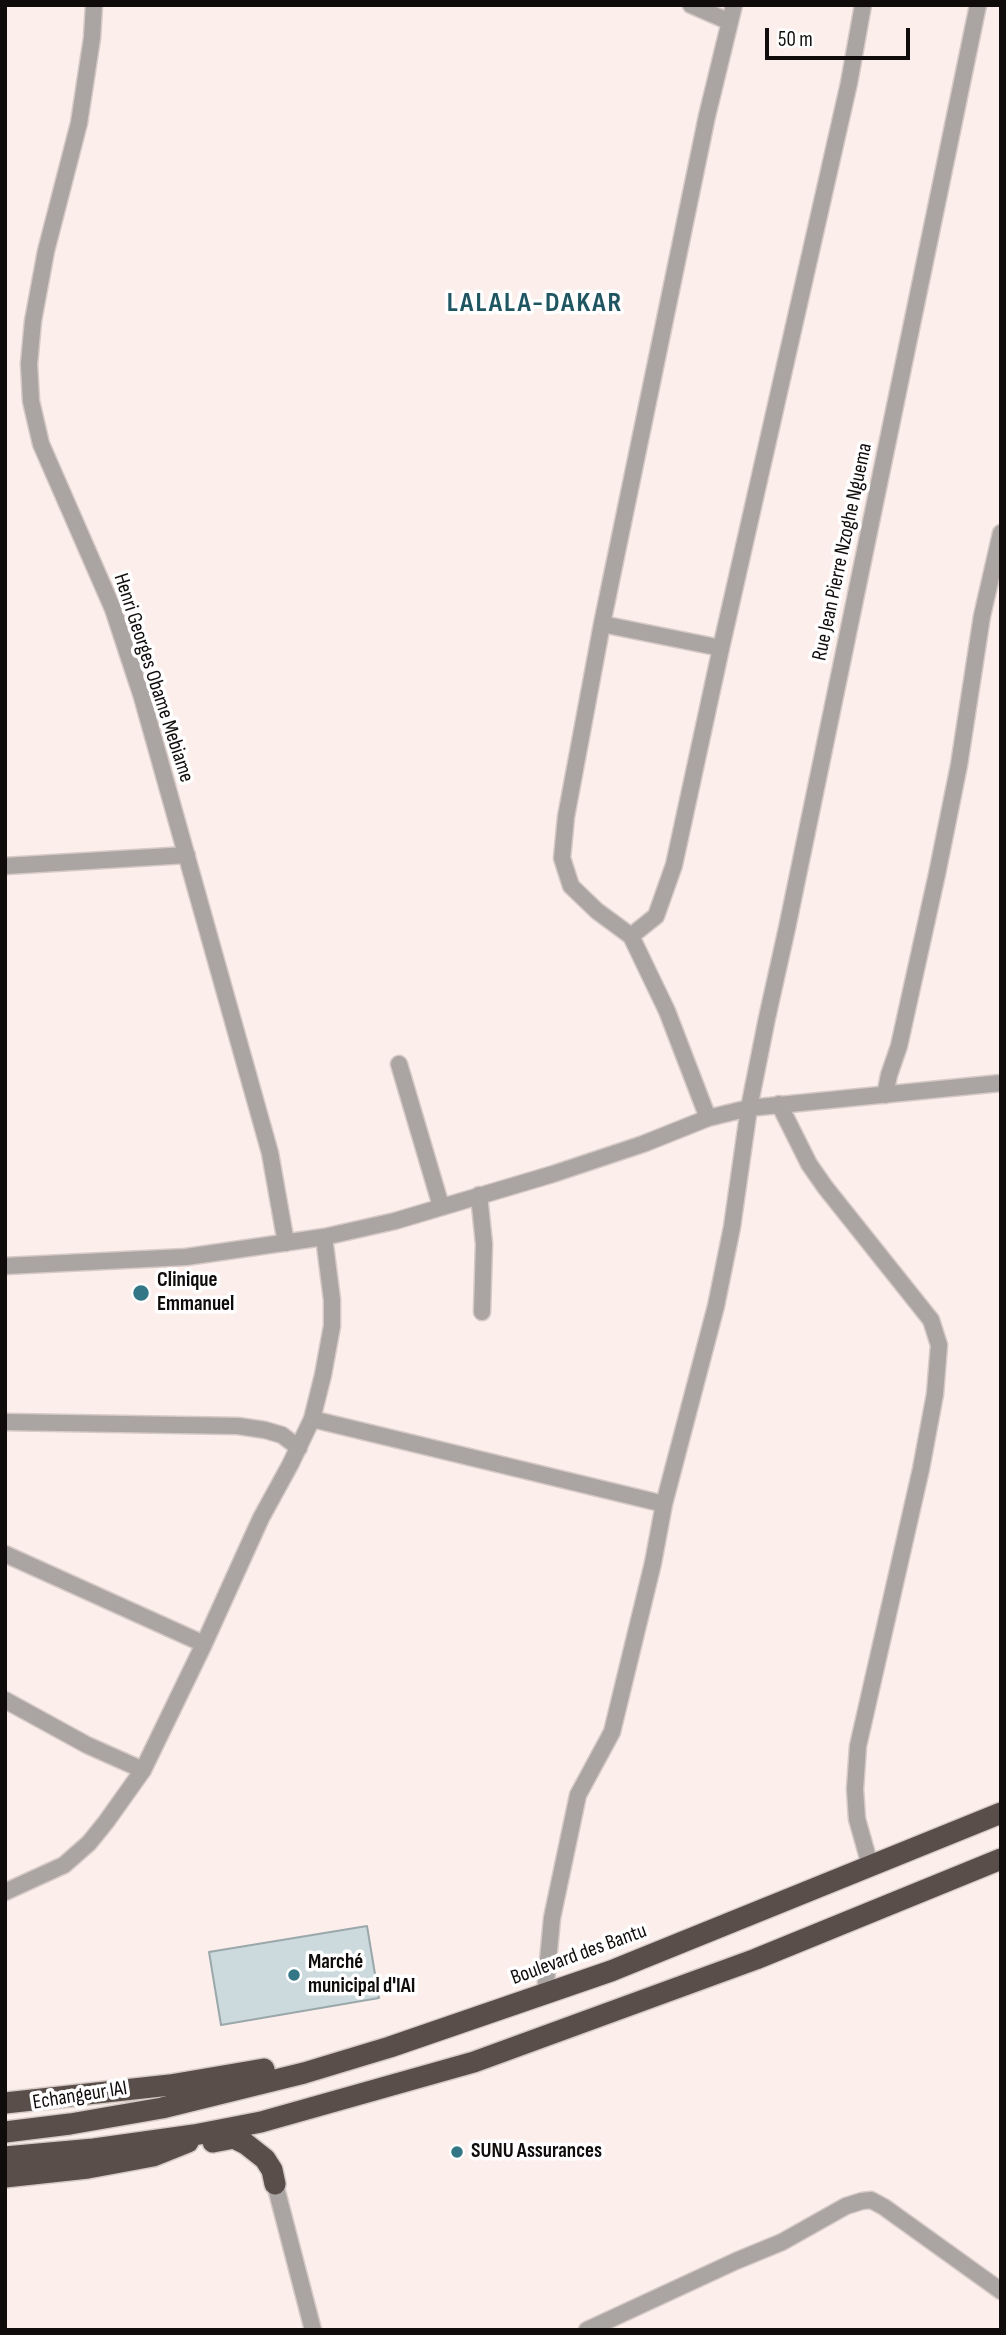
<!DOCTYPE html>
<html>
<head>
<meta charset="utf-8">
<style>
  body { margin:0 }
  #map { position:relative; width:1006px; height:2335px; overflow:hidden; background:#fceeea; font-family:"Sofia Sans Condensed",sans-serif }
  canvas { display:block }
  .frame { position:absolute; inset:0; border:7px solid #100c0b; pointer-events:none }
  .scale { position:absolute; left:765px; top:28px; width:145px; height:32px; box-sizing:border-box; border:4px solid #100c0b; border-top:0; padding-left:9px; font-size:21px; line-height:24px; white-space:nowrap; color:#100c0b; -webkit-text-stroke:5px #fff; paint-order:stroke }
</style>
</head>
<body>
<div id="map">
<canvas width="1006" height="2335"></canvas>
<div class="frame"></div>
<div class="scale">50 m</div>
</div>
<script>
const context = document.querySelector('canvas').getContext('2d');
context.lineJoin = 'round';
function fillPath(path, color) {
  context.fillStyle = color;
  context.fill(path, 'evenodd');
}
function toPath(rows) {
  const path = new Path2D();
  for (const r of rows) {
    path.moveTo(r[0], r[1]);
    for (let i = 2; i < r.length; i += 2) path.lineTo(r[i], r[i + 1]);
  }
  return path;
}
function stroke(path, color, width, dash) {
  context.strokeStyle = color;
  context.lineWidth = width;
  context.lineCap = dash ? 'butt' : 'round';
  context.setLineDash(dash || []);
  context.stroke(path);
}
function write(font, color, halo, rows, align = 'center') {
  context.font = font + ' "Sofia Sans Condensed",sans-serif';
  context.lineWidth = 7;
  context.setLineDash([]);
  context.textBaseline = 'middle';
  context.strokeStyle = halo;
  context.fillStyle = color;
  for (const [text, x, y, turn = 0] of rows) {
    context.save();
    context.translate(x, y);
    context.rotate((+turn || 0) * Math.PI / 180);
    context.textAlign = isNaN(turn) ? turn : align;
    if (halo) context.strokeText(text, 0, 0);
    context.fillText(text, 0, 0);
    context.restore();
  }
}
const building = toPath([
  [367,1926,379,1998,221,2025,209,1952,367,1926]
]);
fillPath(building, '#ccdadd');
stroke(building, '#9aa8ab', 2);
const street = toPath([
  [94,5,92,38,79,123,46,251,33,321,29,364,31,401,41,444,113,609,142,697,270,1153,286,1243],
  [691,5,730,22],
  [602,624,721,648,849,83,863,5],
  [5,866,187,855],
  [631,936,656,916,674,865,721,648],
  [399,1064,441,1206],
  [885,1095,889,1075,899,1046,937,874,959,765,982,616,1001,533],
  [779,1104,809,1164,825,1187,931,1320,939,1345,935,1394,921,1469,858,1746,855,1789,857,1819,870,1865],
  [708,1118,667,1011,631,936,597,911,571,886,562,858,566,817,602,624,707,116,734,5],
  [479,1195,484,1244,482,1312],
  [5,1266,186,1257,324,1237,395,1221,553,1174,643,1144,708,1118,749,1108,1001,1083],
  [312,1419,664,1504],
  [5,1422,238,1426,265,1430,282,1435,299,1448],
  [5,1554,204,1644],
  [5,1700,87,1745,143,1770],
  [5,1892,64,1865,89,1843,106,1822,143,1770,204,1644,261,1518,290,1465,312,1419,323,1375,332,1326,332,1300,324,1237],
  [545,1993,552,1918,578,1795,612,1732,653,1563,664,1504,716,1306,732,1227,749,1108,767,1018,787,928,978,5],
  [275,2184,313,2330],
  [587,2330,736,2261,782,2242,846,2206,862,2201,871,2200,884,2207,1001,2291]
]);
const highway = toPath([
  [5,2103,170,2085,264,2069],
  [5,2132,70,2124,162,2108,304,2073,390,2047,611,1971,1001,1813],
  [213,2142,234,2138,246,2144,265,2159,272,2170,275,2184],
  [5,2157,94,2149,194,2135,261,2122,474,2062,756,1959,1001,1859],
  [5,2177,88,2168,153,2156,188,2142]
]);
stroke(street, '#d6cac6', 19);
stroke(highway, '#d6cac6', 24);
stroke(street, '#aaa4a2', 16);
stroke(highway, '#594e4a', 21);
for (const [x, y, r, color] of [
  [141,1293,9,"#337786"],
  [294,1975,7,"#337786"],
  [457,2152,7,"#337786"]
]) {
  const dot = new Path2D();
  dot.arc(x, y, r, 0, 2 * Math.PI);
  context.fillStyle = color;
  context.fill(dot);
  stroke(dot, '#fff', 2.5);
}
write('21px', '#100c0b', '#fff', [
  ["Rue Jean Pierre Nzoghe Nguema",843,552,-78],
  ["Henri Georges Obame Mebiame",153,678,72],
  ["Boulevard des Bantu",579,1955,-20],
  ["Echangeur IAI",80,2096,-9]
]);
write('bold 21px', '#100c0b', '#fff', [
  ["Clinique",157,1281],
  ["Emmanuel",157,1305],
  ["Marché",308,1963],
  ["municipal d'IAI",308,1987],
  ["SUNU Assurances",471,2152]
], 'left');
context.letterSpacing = '2px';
write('bold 28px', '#1f5662', '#fff', [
  ["LALALA-DAKAR",535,304]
]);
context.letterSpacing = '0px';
</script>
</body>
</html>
